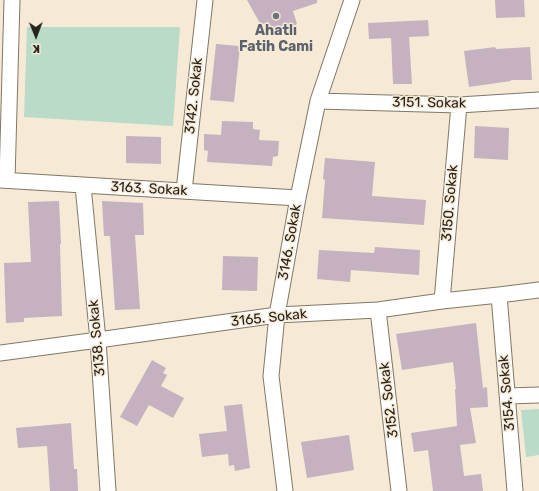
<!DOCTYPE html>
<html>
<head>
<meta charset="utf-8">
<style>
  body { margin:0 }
  #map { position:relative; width:539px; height:491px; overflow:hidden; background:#f6ead6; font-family:Rubik,sans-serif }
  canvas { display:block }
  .north { position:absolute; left:16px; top:16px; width:40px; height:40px; -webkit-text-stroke:3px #f6ead6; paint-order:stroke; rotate:179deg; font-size:11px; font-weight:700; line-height:16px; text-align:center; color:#28231c }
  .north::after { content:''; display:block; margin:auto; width:14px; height:18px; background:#28231c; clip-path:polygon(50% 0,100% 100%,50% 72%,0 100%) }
</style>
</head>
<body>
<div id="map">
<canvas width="539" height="491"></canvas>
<div class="north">K</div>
</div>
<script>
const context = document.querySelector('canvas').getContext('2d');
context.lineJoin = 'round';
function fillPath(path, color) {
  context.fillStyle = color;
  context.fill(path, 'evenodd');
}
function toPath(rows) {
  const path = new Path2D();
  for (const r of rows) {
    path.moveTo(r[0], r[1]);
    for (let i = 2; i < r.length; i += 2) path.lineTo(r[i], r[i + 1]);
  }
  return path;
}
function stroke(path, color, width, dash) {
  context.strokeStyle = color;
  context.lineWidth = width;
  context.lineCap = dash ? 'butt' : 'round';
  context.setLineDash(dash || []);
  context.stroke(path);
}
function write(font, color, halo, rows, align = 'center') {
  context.font = font + ' Rubik,sans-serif';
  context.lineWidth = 3;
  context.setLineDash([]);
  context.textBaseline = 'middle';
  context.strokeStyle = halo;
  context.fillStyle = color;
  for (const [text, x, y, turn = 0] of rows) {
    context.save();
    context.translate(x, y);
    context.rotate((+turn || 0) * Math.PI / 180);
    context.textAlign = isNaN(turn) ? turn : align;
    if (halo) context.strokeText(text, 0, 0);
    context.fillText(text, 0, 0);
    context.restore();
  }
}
fillPath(toPath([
  [27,27,180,27,173,126,24,117],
  [539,409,539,455,526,457,521,410]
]), '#b9dbc7');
fillPath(toPath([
  [247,0,317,0,317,3,293,11,297,24,276,36,268,22,261,25],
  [495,0,524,0,525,17,496,18],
  [428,20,429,36,409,37,412,84,393,84,391,38,369,39,368,23],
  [216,44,240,46,234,102,210,100],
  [495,47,496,49,530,47,532,80,511,80,511,81,469,87,464,51],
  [222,121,253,122,253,129,260,130,259,140,279,141,278,156,273,157,272,166,207,162,208,151,204,150,204,134,221,135],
  [475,126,509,128,508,160,474,158],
  [126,136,161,137,161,164,126,163],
  [325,158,375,162,372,196,426,200,424,225,322,218,325,180,323,179],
  [59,201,61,244,60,244,62,316,24,318,24,322,6,323,4,263,31,262,28,202],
  [102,201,143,203,144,235,135,235,140,309,115,310,110,236,104,236],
  [375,247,420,250,419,275,351,270,350,282,317,279,319,250,374,253],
  [223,256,258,257,257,291,222,290],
  [476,323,483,388,487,387,488,407,470,408,476,443,460,445,464,476,481,474,483,491,433,491,428,450,414,452,411,433,457,426,455,389,456,389,453,362,402,370,396,334],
  [152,360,166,368,163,373,167,375,161,386,184,398,173,418,149,405,137,426,120,417],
  [242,404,250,468,235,471,234,465,229,466,228,454,202,457,199,434,227,431,224,406],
  [71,423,74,469,77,469,78,491,50,491,47,446,18,448,16,428],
  [349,435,354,470,307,478,301,442]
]), '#c5b1c0');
const minor = toPath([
  [318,101,459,105,539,100],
  [0,180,298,198],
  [7,180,12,0],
  [83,186,98,340,108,491],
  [184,191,205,0],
  [499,295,515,491],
  [442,301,459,105],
  [378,310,399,491],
  [0,353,98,340,277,315,378,310,442,301,499,295,539,290],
  [508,396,539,395],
  [285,491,271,376,277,315,298,198,318,101,352,0]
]);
stroke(minor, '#817765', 17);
stroke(minor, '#fff', 15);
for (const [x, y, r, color] of [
  [276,16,4,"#6b7280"]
]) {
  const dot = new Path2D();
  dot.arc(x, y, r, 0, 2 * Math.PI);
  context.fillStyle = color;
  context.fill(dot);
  stroke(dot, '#f6ead6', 1.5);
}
write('bold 14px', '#5b616d', '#f6ead6', [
  ["Ahatlı",276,31],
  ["Fatih Cami",276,47]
]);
write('14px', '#28231c', '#f6ead6', [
  ["3142. Sokak",194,96,-84],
  ["3151. Sokak",429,103,1],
  ["3163. Sokak",149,189,3],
  ["3150. Sokak",450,203,-85],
  ["3146. Sokak",290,242,-80],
  ["3165. Sokak",269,318,-6],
  ["3138. Sokak",97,338,-95],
  ["3154. Sokak",507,393,-95],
  ["3152. Sokak",389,400,-97]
]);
</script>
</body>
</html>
